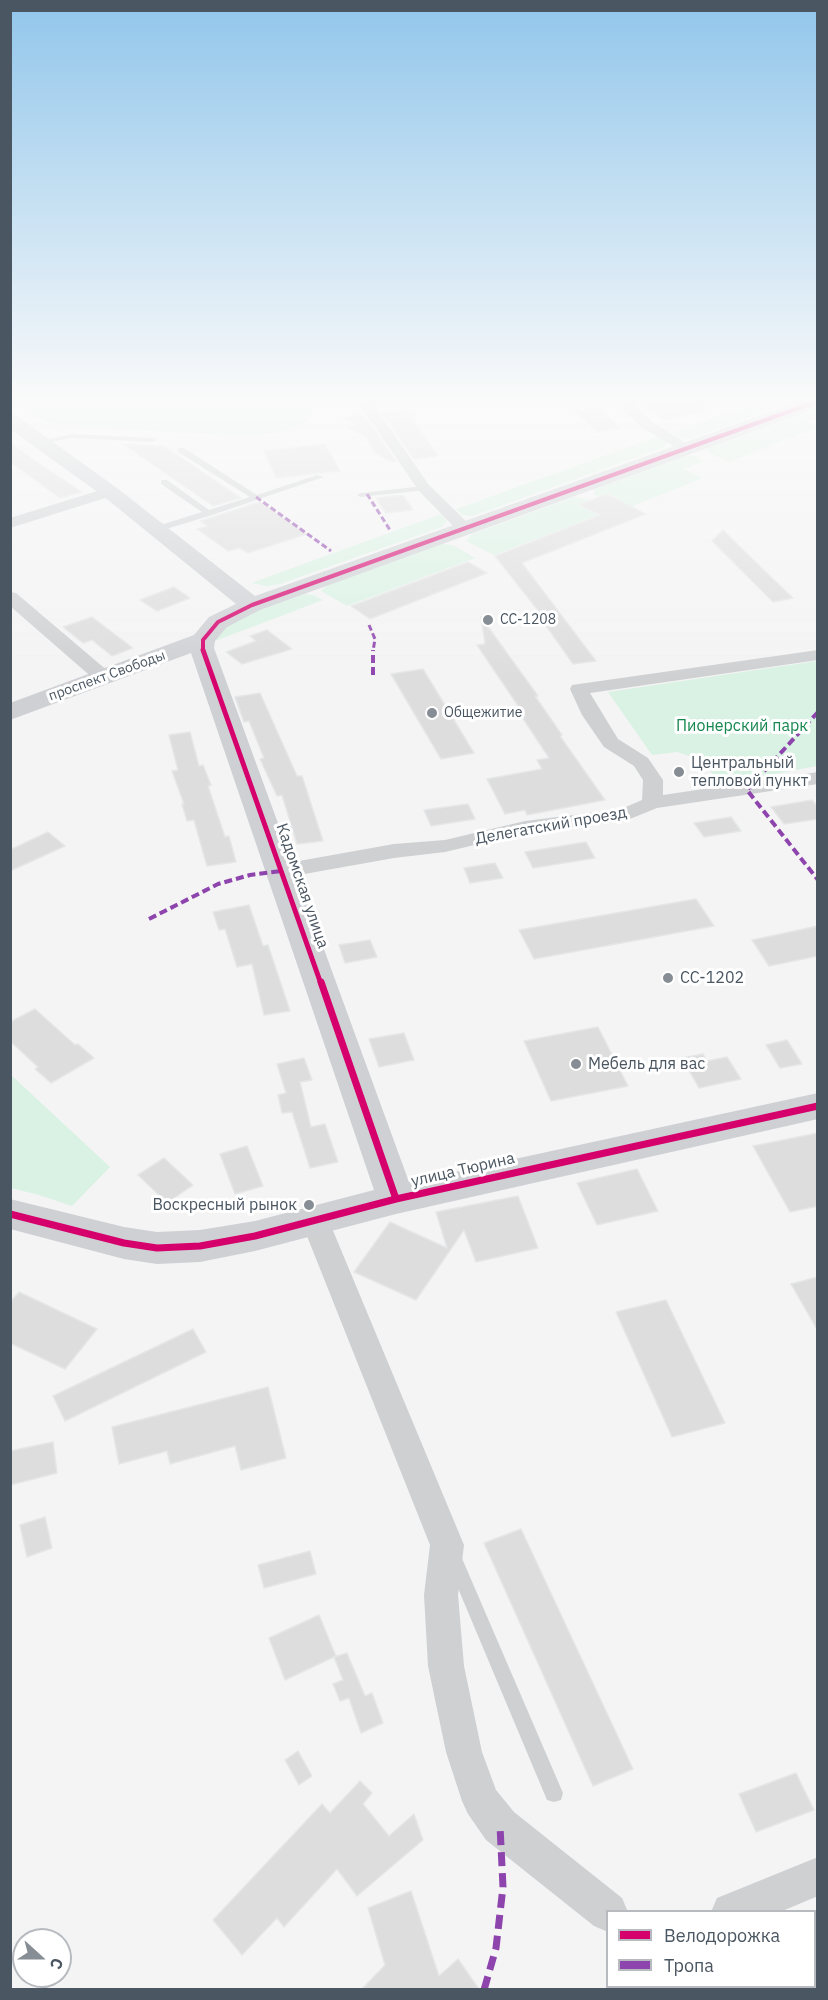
<!DOCTYPE html>
<html>
<head>
<meta charset="utf-8">
<style>
  body { margin:0 }
  #map { position:relative; width:828px; height:2000px; overflow:hidden; background:#f4f4f4; font-family:"IBM Plex Sans",sans-serif }
  canvas { display:block }
  .frame { position:absolute; inset:0; border:12px solid #4a5661; pointer-events:none }
  .legend { position:absolute; left:606px; top:1910px; width:210px; height:78px; box-sizing:border-box; background:#fff; border:2px solid #b7bbc0; margin:0; padding:8px 10px; list-style:none; font-size:18px; color:#4a5661 }
  .legend li { display:flex; align-items:center; gap:12px; height:30px }
  .legend b { width:30px; border:2px solid #b7bbc0 }
  .north { position:absolute; left:12px; top:1928px; width:60px; height:60px; box-sizing:border-box; background:#fff; border:2px solid #b7bbc0; border-radius:50%; rotate:111deg; font-size:16px; font-weight:700; line-height:24px; text-align:center; color:#4a5661 }
  .north::after { content:''; display:block; margin:auto; width:21px; height:27px; background:#868d94; clip-path:polygon(50% 0,100% 100%,50% 72%,0 100%) }
</style>
</head>
<body>
<div id="map">
<canvas width="828" height="2000"></canvas>
<div class="frame"></div>
<ul class="legend">
<li><b style="height:8px;background:#d6006c"></b>Велодорожка</li>
<li><b style="height:8px;background:#8e44ad"></b>Тропа</li>
</ul>
<div class="north">С</div>
</div>
<script>
const context = document.querySelector('canvas').getContext('2d');
context.lineJoin = 'round';
function fillPath(path, color) {
  context.fillStyle = color;
  context.fill(path, 'evenodd');
}
function toPath(rows) {
  const path = new Path2D();
  for (const r of rows) {
    path.moveTo(r[0], r[1]);
    for (let i = 2; i < r.length; i += 2) path.lineTo(r[i], r[i + 1]);
  }
  return path;
}
function stroke(path, color, width, dash) {
  context.strokeStyle = color;
  context.lineWidth = width;
  context.lineCap = dash ? 'butt' : 'round';
  context.setLineDash(dash || []);
  context.stroke(path);
}
function write(font, color, halo, rows, align = 'center') {
  context.font = font + ' "IBM Plex Sans",sans-serif';
  context.lineWidth = 6;
  context.setLineDash([]);
  context.textBaseline = 'middle';
  context.strokeStyle = halo;
  context.fillStyle = color;
  for (const [text, x, y, turn = 0] of rows) {
    context.save();
    context.translate(x, y);
    context.rotate((+turn || 0) * Math.PI / 180);
    context.textAlign = isNaN(turn) ? turn : align;
    if (halo) context.strokeText(text, 0, 0);
    context.fillText(text, 0, 0);
    context.restore();
  }
}
fillPath(toPath([
  [25,398,309,398,313,405,312,415,305,423,287,431,254,436,236,436,71,426,46,422,30,414,23,405],
  [774,398,805,398,689,439,678,438,669,433],
  [817,406,817,417,807,422,817,427,730,462,706,451,708,447],
  [659,436,668,443,665,447,473,516,462,515,456,509],
  [683,456,693,456,704,461,684,469,703,478,625,509,593,494,595,489],
  [574,497,590,500,577,505,598,515,494,555,466,541,472,534],
  [441,514,447,521,442,527,280,584,267,586,251,583],
  [442,544,453,545,475,558,347,606,321,591,327,585],
  [304,594,313,595,323,600,215,641,226,627,250,613],
  [817,661,817,766,722,784,701,760,677,752,652,755,608,692],
  [10,1074,110,1167,72,1206,39,1195,11,1188]
]), '#d9f2e3');
const building = toPath([
  [633,398,692,398,711,409,664,420,633,398],
  [600,408,620,428,596,432,576,411,600,408],
  [406,410,438,456,414,459,382,413,406,410],
  [364,415,396,461,392,462,375,453,366,438,368,438,347,427,357,424,342,418,364,415],
  [10,442,41,465,82,492,60,498,10,462,10,442],
  [123,444,164,446,241,498,213,506,123,444],
  [325,444,340,471,276,478,264,451,325,444],
  [607,494,646,514,522,563,596,661,573,664,537,613,540,613,495,556,600,515,579,505,607,494],
  [403,495,413,510,386,513,376,498,403,495],
  [260,502,307,534,248,553,240,548,228,551,197,529,208,526,200,521,260,502],
  [723,530,771,577,793,598,773,602,712,541,723,530],
  [468,562,487,573,370,619,351,606,468,562],
  [174,587,190,598,157,611,140,600,174,587],
  [92,617,133,648,112,656,92,640,83,643,63,627,92,617],
  [481,617,538,696,535,696,562,735,560,736,605,800,527,815,525,810,505,814,487,779,542,769,537,760,549,758,522,717,525,716,477,645,485,644,481,617],
  [267,630,292,649,242,664,226,652,256,641,250,636,267,630],
  [423,669,474,753,441,759,391,674,423,669],
  [260,693,297,776,302,776,323,841,297,844,282,795,277,796,260,759,264,758,249,721,244,722,235,697,260,693],
  [190,732,199,766,203,765,211,785,208,786,225,837,229,836,236,862,207,866,194,820,187,821,182,804,184,804,172,771,178,770,169,735,190,732],
  [812,800,818,807,818,819,784,824,771,807,812,800],
  [468,804,475,819,431,826,424,810,468,804],
  [731,817,741,831,704,837,694,823,731,817],
  [48,832,65,846,10,871,10,850,48,832],
  [586,842,595,858,533,868,525,852,586,842],
  [495,863,503,878,470,883,464,868,495,863],
  [696,899,714,926,534,959,519,930,696,899],
  [249,905,263,946,268,945,290,1011,264,1015,252,964,237,967,225,929,219,930,213,912,249,905],
  [818,926,818,956,769,966,752,940,818,926],
  [370,940,377,957,345,963,339,945,370,940],
  [35,1009,75,1045,78,1044,94,1058,51,1083,35,1069,38,1067,10,1041,10,1022,35,1009],
  [598,1027,628,1086,551,1101,524,1041,598,1027],
  [404,1033,414,1060,379,1067,369,1039,404,1033],
  [787,1040,802,1064,780,1068,766,1045,787,1040],
  [703,1054,707,1061,727,1057,741,1079,699,1088,682,1058,703,1054],
  [304,1058,312,1080,300,1082,311,1127,325,1124,338,1162,310,1168,292,1112,282,1113,278,1095,286,1093,277,1064,304,1058],
  [818,1133,818,1206,790,1212,753,1146,818,1133],
  [247,1146,263,1186,235,1194,220,1154,247,1146],
  [164,1158,193,1185,167,1203,138,1175,164,1158],
  [637,1169,658,1211,597,1225,577,1183,637,1169],
  [518,1196,538,1248,476,1262,464,1230,416,1300,354,1272,390,1222,447,1248,436,1212,518,1196],
  [818,1277,818,1331,791,1284,818,1277],
  [19,1292,97,1329,65,1369,10,1343,10,1302,19,1292],
  [666,1300,725,1423,672,1437,616,1312,666,1300],
  [193,1329,206,1352,65,1421,53,1396,193,1329],
  [268,1387,286,1458,241,1470,235,1446,170,1464,167,1451,119,1464,112,1427,268,1387],
  [53,1442,57,1473,10,1485,10,1451,53,1442],
  [45,1517,52,1548,27,1557,20,1525,45,1517],
  [521,1529,633,1769,593,1786,484,1543,521,1529],
  [310,1551,316,1574,264,1588,258,1565,310,1551],
  [319,1615,336,1656,285,1680,269,1638,319,1615],
  [347,1653,365,1696,372,1693,383,1723,361,1733,349,1698,340,1701,333,1684,343,1680,334,1657,347,1653],
  [298,1751,312,1776,299,1785,285,1760,298,1751],
  [796,1773,814,1810,756,1832,739,1794,796,1773],
  [360,1781,372,1793,363,1804,389,1836,414,1814,423,1840,357,1896,337,1869,284,1927,277,1918,242,1955,213,1920,322,1804,330,1813,360,1781],
  [411,1891,439,1976,458,1959,479,1989,362,1989,385,1965,368,1908,411,1891]
]);
fillPath(building, '#ddddde');
stroke(building, '#e5e6e7', 1.5);
fillPath(toPath([
  [72,434,153,438,157,440,153,442,72,438,40,444,36,442,72,434],
  [178,448,184,448,257,495,317,475,324,477,212,515,160,531,154,531,154,527,202,512,161,484,161,480,167,480,209,510,250,497,178,452,178,448],
  [424,486,427,486,427,490,361,497,357,495,361,493,424,486],
  [455,1554,461,1556,563,1793,561,1800,554,1802,547,1800,447,1562,449,1556,455,1554]
]), '#ced0d2');
fillPath(toPath([
  [355,398,369,398,429,485,471,526,473,529,471,532,459,532,419,491,355,398],
  [612,398,627,398,651,421,695,449,693,452,683,452,641,427,612,398],
  [110,487,118,492,115,495,10,528,10,518,110,487],
  [10,592,16,593,109,672,111,676,109,680,95,680,10,606,10,592],
  [818,650,818,660,590,693,618,739,648,758,663,780,663,795,818,772,818,784,657,808,625,821,525,833,445,852,394,858,282,878,274,876,271,871,274,866,282,864,394,844,445,840,525,821,621,809,642,800,643,780,634,766,604,747,582,715,570,689,572,685,818,650],
  [315,1210,325,1213,329,1221,464,1545,458,1595,464,1666,482,1752,496,1790,514,1812,622,1898,628,1912,608,1912,608,1932,594,1926,486,1840,468,1814,462,1801,446,1752,428,1666,424,1595,430,1545,301,1221,305,1213,315,1210],
  [818,1857,818,1896,780,1912,711,1912,717,1898,818,1857],
  [624,1986,665,1986,665,1990,624,1990,624,1986]
]), '#ced0d2');
fillPath(toPath([
  [809,398,818,398,818,408,260,610,227,627,215,641,214,648,409,1182,818,1093,818,1119,396,1214,255,1251,200,1262,157,1264,124,1259,10,1229,10,1199,124,1227,157,1232,200,1230,255,1221,374,1190,191,653,10,720,10,703,194,635,209,617,236,604,103,496,10,429,10,414,17,416,117,488,255,596,809,398]
]), '#ced0d4');
stroke(toPath([
  [367,494,390,530],
  [256,497,331,551],
  [369,625,375,639,373,651]
]), '#8e44ad', 3, [6, 3]);
stroke(toPath([
  [373,675,373,650],
  [818,712,747,790,818,880],
  [149,919,218,884,250,875,282,871]
]), '#8e44ad', 4, [8, 4]);
stroke(toPath([
  [484,1990,496,1948,503,1887,500,1826]
]), '#8e44ad', 7, [14, 7]);
stroke(toPath([
  [203,651,203,640,218,622,252,605,818,401]
]), '#d6006c', 4);
stroke(toPath([
  [203,650,321,984]
]), '#d6006c', 5);
stroke(toPath([
  [321,982,396,1199],
  [10,1214,124,1243,157,1248,200,1246,255,1236,396,1199,818,1106]
]), '#d6006c', 7);
const sky = context.createLinearGradient(0, 0, 0, 678);
sky.addColorStop(0, '#91c6eb');
sky.addColorStop(0.59, '#fafafa');
sky.addColorStop(1, '#fafafa00');
context.fillStyle = sky;
context.fillRect(0, 0, 828, 678);
for (const [x, y, r, color] of [
  [488,620,6,"#868d94"],
  [432,713,6,"#868d94"],
  [679,772,6,"#868d94"],
  [668,978,6,"#868d94"],
  [576,1064,6,"#868d94"],
  [309,1205,6,"#868d94"]
]) {
  const dot = new Path2D();
  dot.arc(x, y, r, 0, 2 * Math.PI);
  context.fillStyle = color;
  context.fill(dot);
  stroke(dot, '#fff', 2);
}
write('14px', '#4a5661', '#fff', [
  ["СС-1208",500,620],
  ["Общежитие",444,713]
], 'left');
write('14px', '#4a5661', '#fff', [
  ["проспект Свободы",107,676,-20]
]);
write('16px', '#17864f', '#fff', [
  ["Пионерский парк",742,726]
]);
write('16px', '#4a5661', '#fff', [
  ["Центральный",691,763],
  ["тепловой пункт",691,781],
  ["СС-1202",680,978],
  ["Мебель для вас",588,1064],
  ["Воскресный рынок",297,1205,"right"]
], 'left');
write('16px', '#4a5661', '#fff', [
  ["Делегатский проезд",551,826,-10],
  ["Кадомская улица",302,886,71],
  ["улица Тюрина",463,1170,-13]
]);
</script>
</body>
</html>
